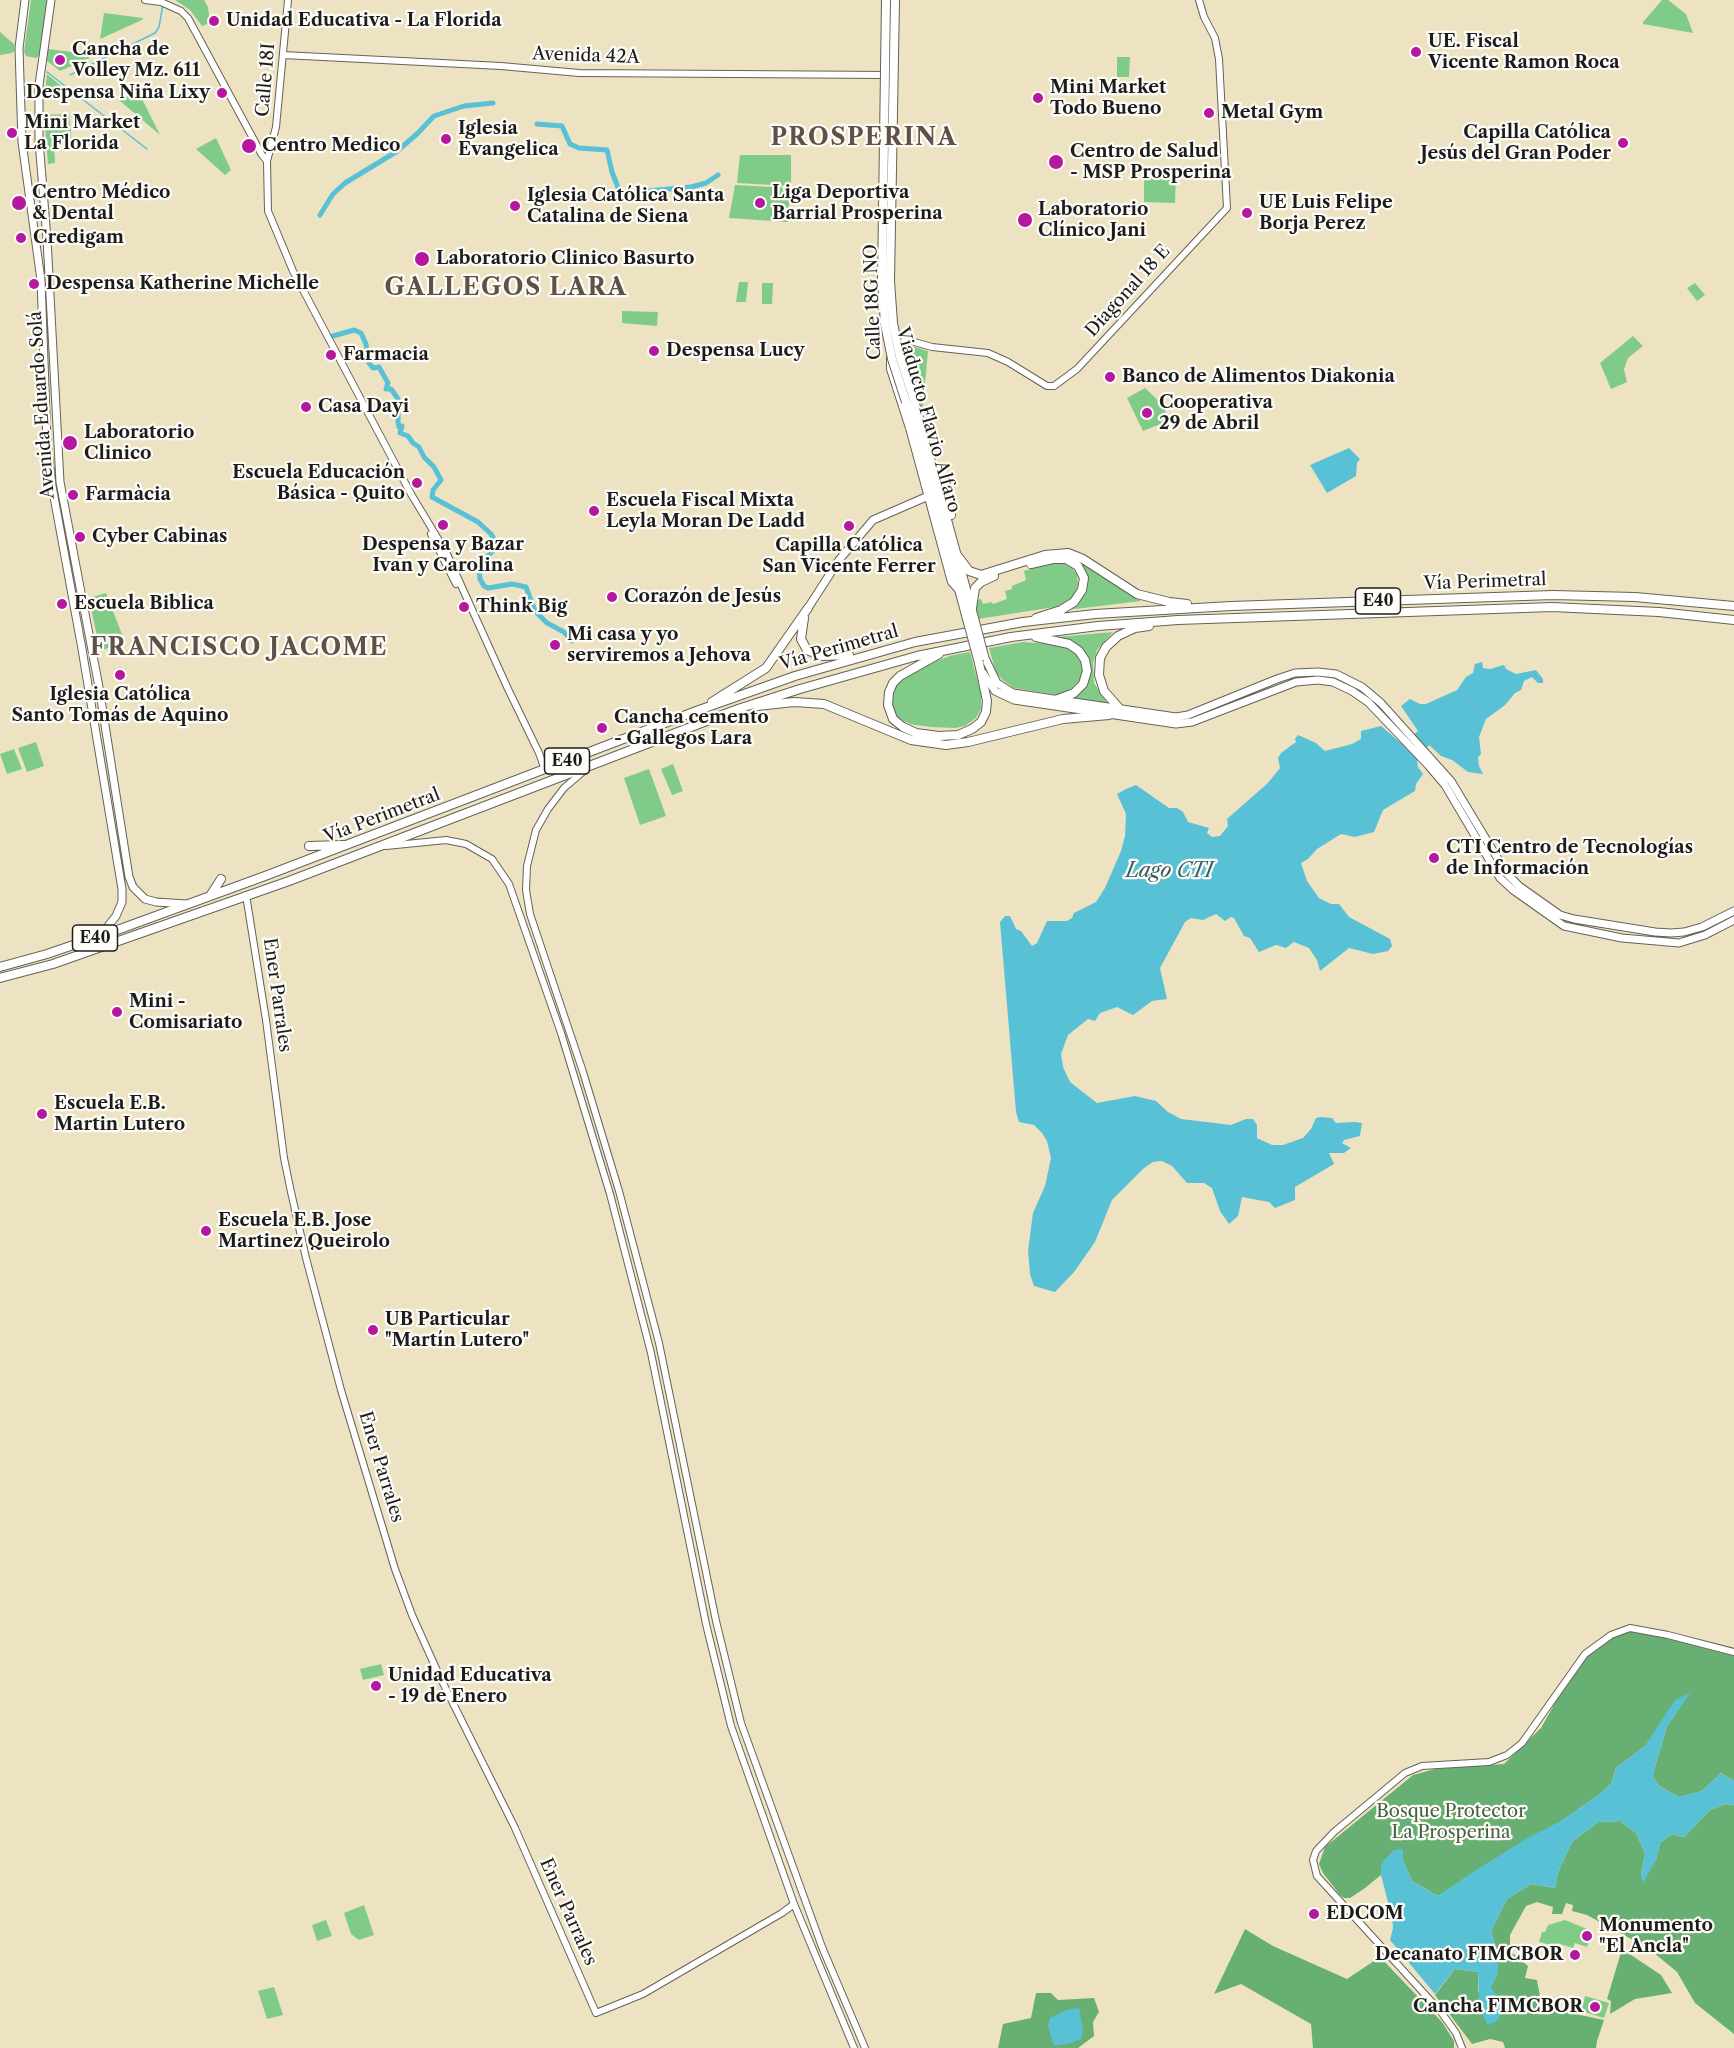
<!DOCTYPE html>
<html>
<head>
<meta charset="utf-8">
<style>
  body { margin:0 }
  canvas { display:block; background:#ede3c3 }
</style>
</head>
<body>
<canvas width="1734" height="2048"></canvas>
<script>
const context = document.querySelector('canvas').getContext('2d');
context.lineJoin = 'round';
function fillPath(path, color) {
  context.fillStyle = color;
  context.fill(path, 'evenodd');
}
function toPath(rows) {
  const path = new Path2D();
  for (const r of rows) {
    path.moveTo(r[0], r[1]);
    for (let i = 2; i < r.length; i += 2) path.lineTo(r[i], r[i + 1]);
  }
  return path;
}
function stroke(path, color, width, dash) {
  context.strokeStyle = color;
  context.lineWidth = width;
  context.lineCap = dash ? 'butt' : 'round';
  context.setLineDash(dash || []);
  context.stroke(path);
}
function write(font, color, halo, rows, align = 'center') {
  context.font = font + ' "Libre Caslon Text",serif';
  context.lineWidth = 4.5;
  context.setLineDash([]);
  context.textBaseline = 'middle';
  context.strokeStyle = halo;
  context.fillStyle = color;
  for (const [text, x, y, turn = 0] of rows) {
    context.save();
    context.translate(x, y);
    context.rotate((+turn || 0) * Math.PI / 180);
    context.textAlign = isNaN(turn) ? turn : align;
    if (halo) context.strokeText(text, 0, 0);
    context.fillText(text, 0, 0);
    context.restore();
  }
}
fillPath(toPath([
  [31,0,48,0,42,53,36,58,26,56,24,52],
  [175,0,204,0,208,7,210,23,202,26,190,10],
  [1662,0,1668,0,1686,14,1693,33,1643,24,1643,22],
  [104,13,143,18,142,20,100,39],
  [0,32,14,44,15,50,12,53,0,55],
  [48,49,96,55,60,71,47,61],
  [1117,57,1130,57,1129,77,1117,77],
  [47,74,67,91,45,92],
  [138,91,160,135,119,100],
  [69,114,72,144,54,146,55,163,48,164,44,115],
  [216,138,231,170,225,175,196,149],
  [740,155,791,155,791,186,737,183],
  [1144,175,1176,176,1175,203,1144,202],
  [735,185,790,188,788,222,729,218],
  [739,282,748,282,746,302,736,302],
  [762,283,773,283,772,304,762,304],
  [1695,283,1705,295,1697,301,1687,288],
  [622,311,658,312,657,326,622,323],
  [1633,336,1643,346,1628,358,1624,369,1627,382,1611,389,1600,363],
  [901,343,928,351,922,416],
  [1145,388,1163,405,1167,416,1163,423,1143,431,1127,398],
  [1073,557,1081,561,1141,601,1067,610,1079,603,1085,591,1081,565],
  [1056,561,1071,566,1077,575,1078,585,1075,595,1070,601,1055,607,978,619,975,601,981,599,983,604,991,602,993,604,1007,599,1005,591,1012,589,1012,586,1026,580,1024,571],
  [106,593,125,642,100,651,89,598],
  [1113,632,1097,650,1093,663,1094,683,1107,703,1069,700,1088,674,1075,644,1069,640,1057,637],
  [1023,642,1065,645,1080,656,1083,666,1082,675,1078,682,1066,693,1058,695,1014,688,1004,681,996,673,989,648],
  [970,652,981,694,981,709,976,718,965,726,955,728,930,727,910,724,892,714,892,690,903,676,932,662,953,655],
  [36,742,44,766,27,772,18,748],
  [14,749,22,769,7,774,0,754],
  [673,764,683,791,672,795,661,769],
  [649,769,666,816,640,825,624,778],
  [381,1664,384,1675,363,1680,360,1669],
  [364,1905,374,1935,359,1940,351,1934,344,1913],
  [326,1920,332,1936,317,1941,312,1925],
  [1565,1920,1592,1931,1587,1947,1575,1943,1573,1948,1557,1943,1555,1946,1539,1942,1542,1932,1545,1932,1548,1925],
  [274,1987,283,2015,267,2019,258,1991],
  [1585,1996,1609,2003,1604,2018,1581,2011]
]), '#80cb88');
fillPath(toPath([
  [1630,1628,1734,1653,1734,1781,1721,1773,1702,1791,1679,1797,1659,1786,1654,1778,1654,1770,1667,1726,1689,1694,1645,1746,1616,1768,1611,1784,1600,1794,1560,1822,1529,1838,1438,1896,1412,1881,1403,1861,1403,1849,1381,1870,1381,1875,1365,1888,1350,1898,1344,1898,1340,1895,1323,1873,1319,1864,1325,1847,1413,1775,1435,1769,1504,1764,1541,1728,1564,1687,1596,1645],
  [1725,1804,1734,1805,1734,2034,1695,2003,1677,1972,1648,1948,1587,1915,1572,1911,1573,1905,1566,1903,1562,1914,1552,1914,1553,1907,1537,1902,1526,1906,1510,1935,1510,1951,1528,1966,1525,1978,1537,1980,1542,2007,1604,2020,1597,2041,1596,2048,1505,2048,1503,2042,1490,2039,1472,2044,1435,1995,1455,1969,1478,1972,1478,1992,1491,1986,1498,1956,1491,1931,1507,1899,1531,1884,1555,1888,1558,1872,1572,1842,1598,1822,1620,1821,1636,1833,1645,1853,1641,1875,1656,1860,1660,1843,1672,1834,1684,1837,1710,1810],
  [1245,1929,1273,1946,1347,1979,1380,1957,1442,2022,1454,2041,1454,2048,1313,2048,1311,2024,1241,1984,1214,1994],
  [1622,1949,1661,1975,1672,1993,1635,1999,1610,2014,1611,2001,1607,1999],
  [1036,1993,1051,1993,1058,2000,1094,1998,1099,2012,1093,2022,1094,2036,1078,2048,998,2048,1003,2024,1031,2018]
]), '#68af74');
fillPath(toPath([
  [1349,448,1360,459,1357,463,1356,476,1327,493,1310,465],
  [1482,662,1483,668,1490,669,1504,665,1506,669,1516,674,1536,670,1543,679,1543,683,1538,683,1532,677,1524,681,1521,690,1515,693,1505,705,1486,719,1479,737,1481,754,1478,757,1479,766,1483,774,1468,772,1452,760,1441,756,1429,745,1417,761,1418,767,1423,774,1416,784,1415,791,1383,810,1374,832,1355,837,1341,834,1317,849,1308,859,1301,863,1307,881,1319,898,1331,904,1339,904,1349,917,1390,939,1392,946,1388,951,1373,954,1349,948,1320,971,1317,960,1309,948,1294,942,1286,948,1276,945,1259,952,1250,938,1244,936,1234,918,1231,917,1225,921,1216,914,1203,920,1191,918,1185,922,1160,968,1167,999,1152,1001,1133,1015,1117,1007,1100,1013,1095,1021,1088,1019,1068,1035,1061,1054,1063,1067,1070,1082,1097,1103,1135,1096,1156,1101,1168,1112,1181,1119,1231,1125,1246,1119,1253,1119,1257,1125,1257,1138,1272,1145,1283,1145,1303,1138,1311,1129,1316,1118,1321,1117,1332,1118,1336,1123,1355,1122,1362,1123,1360,1136,1344,1140,1342,1143,1351,1148,1344,1153,1329,1153,1334,1164,1295,1187,1295,1200,1275,1208,1269,1202,1242,1197,1238,1216,1229,1224,1220,1211,1212,1188,1204,1183,1187,1183,1172,1166,1162,1161,1153,1162,1144,1168,1112,1200,1095,1242,1074,1272,1055,1292,1034,1286,1030,1274,1028,1251,1033,1213,1045,1186,1051,1158,1047,1141,1042,1133,1034,1125,1019,1122,1016,1112,1000,922,1005,916,1010,916,1016,929,1021,931,1032,946,1037,943,1047,921,1067,921,1072,918,1074,913,1096,902,1105,888,1121,851,1125,836,1126,814,1117,794,1126,789,1136,785,1169,808,1177,808,1183,812,1188,822,1209,828,1207,833,1212,837,1220,836,1228,826,1227,819,1268,783,1280,768,1278,758,1281,753,1296,742,1295,739,1298,735,1316,743,1325,751,1352,744,1361,739,1361,731,1381,726,1402,744,1418,731,1401,706,1410,699,1420,704,1426,704,1457,690,1466,677,1473,673,1475,664],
  [1690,1693,1667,1726,1654,1770,1654,1778,1659,1786,1679,1797,1702,1791,1721,1773,1734,1781,1734,1805,1725,1804,1710,1810,1684,1837,1672,1834,1660,1843,1656,1860,1643,1883,1641,1875,1645,1853,1636,1833,1620,1821,1598,1822,1572,1842,1558,1872,1555,1888,1531,1884,1507,1899,1491,1931,1498,1956,1498,1974,1491,1987,1504,2007,1497,2021,1488,2025,1479,2007,1478,1972,1455,1969,1435,1994,1390,1940,1393,1928,1392,1918,1381,1875,1381,1866,1385,1859,1394,1850,1403,1849,1403,1861,1412,1881,1438,1896,1467,1876,1529,1837,1560,1822,1600,1794,1611,1784,1616,1768,1645,1746,1675,1700],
  [1079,2008,1083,2031,1081,2039,1071,2043,1054,2046,1048,2026,1050,2018,1067,2010]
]), '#58c1d5');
stroke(toPath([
  [47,72,147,149],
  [70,75,155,33,159,27,163,4]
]), '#58c1d5', 1.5);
stroke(toPath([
  [537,124,562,126,570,144,579,148,607,150,612,172,621,195,631,196,636,192,691,187,706,183,718,175],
  [320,215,333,194,345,183,396,152,417,134,434,116,464,106,493,103],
  [333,336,354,330,361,333,366,344,369,363,373,368,379,367,388,383,386,389,391,389,398,399,398,422,399,427,402,426,400,433,408,436,413,443,419,447,424,457,434,467,441,480,433,490,432,497,478,522,491,534,495,541,495,549,481,562,479,570,480,579,484,586,488,588,512,584,526,587,535,611,547,623,564,632,572,641]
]), '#58c1d5', 5);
const tertiary = toPath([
  [145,0,161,2,181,11,188,18,262,155,267,161,268,211,293,271,411,494,446,552,508,689,539,753,545,770],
  [283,55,501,66,579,73,889,75],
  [267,161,276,127,288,0],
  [887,173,891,0],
  [893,336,932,347,988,353,1008,362,1047,386,1054,386,1077,369,1227,208,1219,59,1215,38,1204,17,1199,0],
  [890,357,890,369,909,428,951,582,959,591],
  [431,534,456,584],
  [585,770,564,788,548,809,536,830,527,866,526,890,530,914,583,1072,619,1191,659,1343,716,1621,741,1723,822,1947,865,2048],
  [386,846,446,840,466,844,492,859,509,884,561,1033,610,1194,651,1353,706,1624,731,1726,794,1904,854,2048],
  [246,895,266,1020,284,1158,291,1192,306,1258,341,1390,395,1569,412,1615,439,1675,515,1828,596,2013,643,1994,782,1913,794,1904],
  [1462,2048,1456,2033,1441,2012,1317,1876,1313,1860,1316,1851,1334,1832,1405,1773,1422,1766,1489,1762,1507,1755,1522,1743,1585,1654,1611,1635,1630,1628,1668,1635,1734,1652]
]);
const secondary = toPath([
  [25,0,19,48,22,142,41,280,47,442,52,486,82,649,122,889,122,902,116,916,100,936],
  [51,0,39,85,39,141,47,239,60,482,99,687,129,877,133,887,145,899,156,902,186,904],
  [808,608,839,560,873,520,933,494],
  [984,656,997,683,1013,693,1176,717,1188,715,1277,679,1295,673,1318,672,1336,674,1362,687,1381,703,1451,781,1507,874,1519,886,1560,915,1574,919,1655,932,1671,933,1684,932,1702,927,1734,911],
  [983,673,995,691,1014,700,1176,724,1192,722,1296,682,1318,680,1333,682,1352,691,1368,702,1428,765,1445,785,1500,878,1513,890,1564,926,1622,938,1679,943,1705,935,1734,920]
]);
const primary = toPath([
  [914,400,974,618],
  [906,402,917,433,967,619],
  [945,488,951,515]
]);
const trunk = toPath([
  [957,555,969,571,981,575,1045,555,1068,553,1083,559,1137,594,1169,602,1187,604],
  [1031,564,1053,559,1066,559,1078,566,1084,578,1082,590,1074,602,1061,610,1036,618],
  [972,608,975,588,981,582,994,576],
  [804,618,801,639,807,650,822,656,849,655],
  [1036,637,1069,644,1079,651,1085,660,1087,671,1083,684,1074,693,1058,699],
  [939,654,900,676,893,683,889,692,888,705,893,719,903,727,916,733,939,736,958,735,972,729,981,722,986,712,987,701,979,663],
  [712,702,766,668,808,608],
  [757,706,794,702,824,704,911,740,946,745,968,742,1063,719,1109,715],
  [1119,708,1104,691,1099,675,1100,658,1106,647,1118,636,1135,628,1149,626],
  [309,846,343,845],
  [210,896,221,879],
  [0,967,47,954,120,929,265,876,699,710,795,676,915,642,1023,622,1095,614,1231,606,1553,595,1635,597,1734,606],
  [0,978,53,964,289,881,738,709,800,689,917,656,1011,637,1098,626,1178,620,1552,607,1659,612,1734,620]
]);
stroke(tertiary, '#656256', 8);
stroke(secondary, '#656256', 9);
stroke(primary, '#656256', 10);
stroke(trunk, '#656256', 10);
stroke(tertiary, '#fff', 6);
stroke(secondary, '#fff', 7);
stroke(primary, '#fff', 8);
stroke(trunk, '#fff', 8);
const primaryBridge = toPath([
  [886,0,882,281,885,324,892,359,906,402],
  [895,0,890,281,893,323,900,357,914,400],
  [974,618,984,656],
  [967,619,979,663]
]);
stroke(primaryBridge, '#656256', 10, []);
stroke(primaryBridge, '#fff', 8);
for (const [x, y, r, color] of [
  [214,21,6,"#b5179e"],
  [1416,52,6,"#b5179e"],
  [60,60,6,"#b5179e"],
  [222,93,6,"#b5179e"],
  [1038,98,6,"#b5179e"],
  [1209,113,6,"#b5179e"],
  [12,133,6,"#b5179e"],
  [446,139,6,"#b5179e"],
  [1623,143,6,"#b5179e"],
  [249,146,8,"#b5179e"],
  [1056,162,8,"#b5179e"],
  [19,203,8,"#b5179e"],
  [760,203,6,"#b5179e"],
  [515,206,6,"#b5179e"],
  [1247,213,6,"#b5179e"],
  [1025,220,8,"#b5179e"],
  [21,238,6,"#b5179e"],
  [422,259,8,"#b5179e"],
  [34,284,6,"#b5179e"],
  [654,351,6,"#b5179e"],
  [331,355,6,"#b5179e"],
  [1110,377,6,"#b5179e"],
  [306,407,6,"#b5179e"],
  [1147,413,6,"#b5179e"],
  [70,443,8,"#b5179e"],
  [417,483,6,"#b5179e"],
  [73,495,6,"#b5179e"],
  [594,511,6,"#b5179e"],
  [443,525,6,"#b5179e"],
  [849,526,6,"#b5179e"],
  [80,537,6,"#b5179e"],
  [612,597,6,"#b5179e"],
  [62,604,6,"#b5179e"],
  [464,607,6,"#b5179e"],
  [555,645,6,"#b5179e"],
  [120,675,6,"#b5179e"],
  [602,728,6,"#b5179e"],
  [1434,858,6,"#b5179e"],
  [117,1012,6,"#b5179e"],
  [42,1114,6,"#b5179e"],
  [206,1231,6,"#b5179e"],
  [373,1330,6,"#b5179e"],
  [376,1686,6,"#b5179e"],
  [1314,1914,6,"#b5179e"],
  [1587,1936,6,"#b5179e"],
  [1575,1955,6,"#b5179e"],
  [1595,2007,6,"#b5179e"]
]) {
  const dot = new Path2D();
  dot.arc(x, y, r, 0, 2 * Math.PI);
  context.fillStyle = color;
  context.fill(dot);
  stroke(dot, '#fdfcf7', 2);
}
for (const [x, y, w] of [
  [1378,601,45],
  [567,761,45],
  [95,938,45]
]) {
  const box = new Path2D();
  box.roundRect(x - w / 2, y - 13, w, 26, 4.5);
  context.fillStyle = '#fdfcf7';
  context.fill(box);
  stroke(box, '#1c1c1c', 1.5);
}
write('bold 16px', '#1c1c1c', null, [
  ["E40",1378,601],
  ["E40",567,761],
  ["E40",95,938]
]);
write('bold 18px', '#1c1c1c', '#fdfcf7', [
  ["Unidad Educativa - La Florida",226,21],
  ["UE. Fiscal",1428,42],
  ["Vicente Ramon Roca",1428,63],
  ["Cancha de",72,50],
  ["Volley Mz. 611",72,71],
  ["Mini Market",1050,88],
  ["Todo Bueno",1050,109],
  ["Despensa Niña Lixy",210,93,"right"],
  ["Metal Gym",1221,113],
  ["Mini Market",24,123],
  ["La Florida",24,144],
  ["Iglesia",458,129],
  ["Evangelica",458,150],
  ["Capilla Católica",1611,133,"right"],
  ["Jesús del Gran Poder",1611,154,"right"],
  ["Centro Medico",262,146],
  ["Centro de Salud",1070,152],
  ["- MSP Prosperina",1070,173],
  ["Centro Médico",32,193],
  ["& Dental",32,214],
  ["Liga Deportiva",772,193],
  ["Barrial Prosperina",772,214],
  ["Iglesia Católica Santa",527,196],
  ["Catalina de Siena",527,217],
  ["UE Luis Felipe",1259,203],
  ["Borja Perez",1259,224],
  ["Laboratorio",1038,210],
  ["Clínico Jani",1038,231],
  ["Credigam",33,238],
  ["Laboratorio Clinico Basurto",436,259],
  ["Despensa Katherine Michelle",46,284],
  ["Despensa Lucy",666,351],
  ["Farmacia",343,355],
  ["Banco de Alimentos Diakonia",1122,377],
  ["Cooperativa",1159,403],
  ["29 de Abril",1159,424],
  ["Casa Dayi",318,407],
  ["Laboratorio",84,433],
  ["Clinico",84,454],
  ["Escuela Educación",405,473,"right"],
  ["Básica - Quito",405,494,"right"],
  ["Farmàcia",85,495],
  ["Escuela Fiscal Mixta",606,501],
  ["Leyla Moran De Ladd",606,522],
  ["Cyber Cabinas",92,537],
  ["Despensa y Bazar",443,545,"center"],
  ["Ivan y Carolina",443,566,"center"],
  ["Capilla Católica",849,546,"center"],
  ["San Vicente Ferrer",849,567,"center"],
  ["Corazón de Jesús",624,597],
  ["Escuela Biblica",74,604],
  ["Think Big",476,607],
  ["Mi casa y yo",567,635],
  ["serviremos a Jehova",567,656],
  ["Iglesia Católica",120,695,"center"],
  ["Santo Tomás de Aquino",120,716,"center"],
  ["Cancha cemento",614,718],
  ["- Gallegos Lara",614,739],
  ["CTI Centro de Tecnologías",1446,848],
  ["de Información",1446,869],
  ["Mini -",129,1002],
  ["Comisariato",129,1023],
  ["Escuela E.B.",54,1104],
  ["Martin Lutero",54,1125],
  ["Escuela E.B. Jose",218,1221],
  ["Martinez Queirolo",218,1242],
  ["UB Particular",385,1320],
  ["\"Martín Lutero\"",385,1341],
  ["Unidad Educativa",388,1676],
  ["- 19 de Enero",388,1697],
  ["EDCOM",1326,1914],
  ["Monumento",1599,1926],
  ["\"El Ancla\"",1599,1947],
  ["Decanato FIMCBOR",1563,1955,"right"],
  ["Cancha FIMCBOR",1583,2007,"right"]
], 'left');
write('18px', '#1c1c1c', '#fdfcf7', [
  ["Avenida 42A",586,56,2],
  ["Calle 18I",266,80,-85],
  ["Diagonal 18 E",1128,291,-48],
  ["Calle 18G NO",873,302,-92],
  ["Avenida Eduardo Solá",42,405,-94],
  ["Viaducto Flavio Alfaro",928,420,74],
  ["Vía Perimetral",1485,582,-2],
  ["Vía Perimetral",839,648,-16],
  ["Vía Perimetral",382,816,-21],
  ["Ener Parrales",277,995,82],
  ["Ener Parrales",381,1467,73],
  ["Ener Parrales",568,1912,66]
]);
write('18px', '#446247', '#fdfcf7', [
  ["Bosque Protector",1451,1812],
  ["La Prosperina",1451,1833]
]);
write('italic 20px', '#345e66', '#fdfcf7', [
  ["Lago CTI",1169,871]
]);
context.letterSpacing = '1.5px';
write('bold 24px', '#5f5048', '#fdfcf7', [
  ["PROSPERINA",864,138],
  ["GALLEGOS LARA",506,288],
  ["FRANCISCO JACOME",239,648]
]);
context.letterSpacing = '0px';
</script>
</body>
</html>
